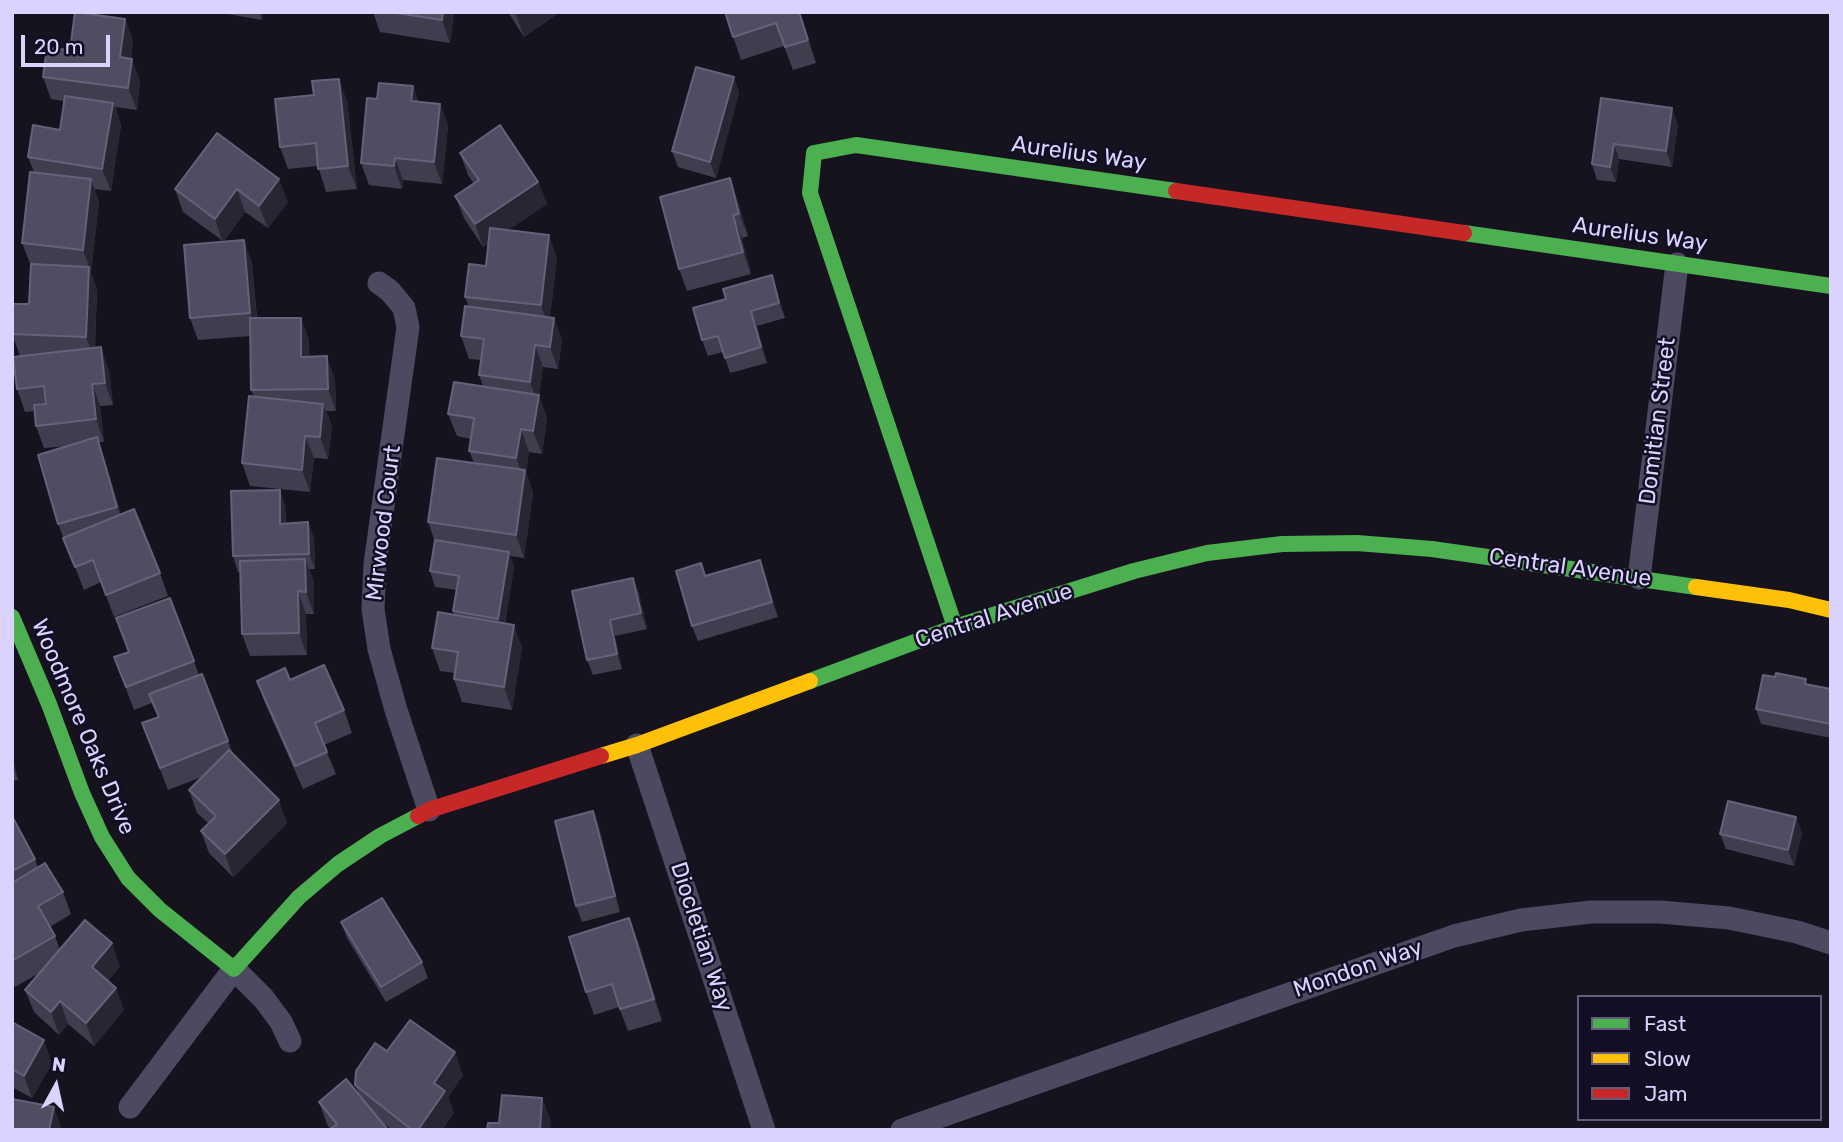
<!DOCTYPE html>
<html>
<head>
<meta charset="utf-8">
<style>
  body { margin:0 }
  #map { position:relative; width:1843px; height:1142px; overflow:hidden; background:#16131f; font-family:Rubik,sans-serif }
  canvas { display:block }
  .frame { position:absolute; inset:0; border:14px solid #dad2ff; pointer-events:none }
  .legend { position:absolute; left:1577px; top:995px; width:245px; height:126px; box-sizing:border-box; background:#140e24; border:2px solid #635c7c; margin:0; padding:9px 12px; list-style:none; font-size:21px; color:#dad2ff }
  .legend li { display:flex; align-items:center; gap:14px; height:35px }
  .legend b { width:35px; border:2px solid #635c7c }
  .north { position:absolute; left:21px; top:1051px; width:70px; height:70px; -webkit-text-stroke:5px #140e24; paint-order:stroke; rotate:8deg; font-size:19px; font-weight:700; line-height:28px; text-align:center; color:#dad2ff }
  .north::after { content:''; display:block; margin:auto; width:24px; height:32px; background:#dad2ff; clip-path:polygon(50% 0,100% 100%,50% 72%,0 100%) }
  .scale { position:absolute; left:21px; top:35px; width:89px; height:32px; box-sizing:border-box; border:4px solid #dad2ff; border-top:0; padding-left:9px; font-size:21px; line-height:24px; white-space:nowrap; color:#dad2ff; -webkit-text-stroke:5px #140e24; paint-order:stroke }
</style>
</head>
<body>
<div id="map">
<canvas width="1843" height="1142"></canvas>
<div class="frame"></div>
<ul class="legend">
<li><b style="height:9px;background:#4caf50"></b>Fast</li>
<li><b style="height:9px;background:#ffc107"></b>Slow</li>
<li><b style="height:9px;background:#c62828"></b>Jam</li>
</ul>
<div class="north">N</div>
<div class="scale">20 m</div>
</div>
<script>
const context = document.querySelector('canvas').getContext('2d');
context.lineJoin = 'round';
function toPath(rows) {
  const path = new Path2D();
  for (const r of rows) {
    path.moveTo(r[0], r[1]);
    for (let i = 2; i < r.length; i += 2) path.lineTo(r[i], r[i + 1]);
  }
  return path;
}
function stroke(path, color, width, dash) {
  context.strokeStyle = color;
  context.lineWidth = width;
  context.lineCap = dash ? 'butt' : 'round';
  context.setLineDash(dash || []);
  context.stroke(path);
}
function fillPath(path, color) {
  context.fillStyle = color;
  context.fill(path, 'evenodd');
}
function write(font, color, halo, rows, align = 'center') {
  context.font = font + ' Rubik,sans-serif';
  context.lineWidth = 5;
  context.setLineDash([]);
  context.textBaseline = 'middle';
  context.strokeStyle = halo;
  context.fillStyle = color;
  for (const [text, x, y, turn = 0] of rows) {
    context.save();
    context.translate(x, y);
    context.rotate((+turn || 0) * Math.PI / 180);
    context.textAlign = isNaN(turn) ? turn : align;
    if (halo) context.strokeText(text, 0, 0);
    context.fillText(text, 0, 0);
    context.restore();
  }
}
stroke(toPath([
  [379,283,390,291,404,308,408,327,375,564,373,609,379,649,396,710,429,810],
  [1639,578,1677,264],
  [637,745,764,1130],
  [130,1107,234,969,264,999,281,1022,290,1041],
  [902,1130,1454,936,1521,920,1591,912,1660,912,1729,918,1797,932,1831,943]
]), '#4c4960', 23);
stroke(toPath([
  [1464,233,1831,286],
  [12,617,49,704,82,793,102,837,128,878,160,910,234,969,299,897,338,864,380,836,418,816],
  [955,627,810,193,814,153,856,145,1176,191],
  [810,681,955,627,1134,571,1207,553,1282,544,1357,543,1432,549,1696,587]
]), '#4caf50', 16);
stroke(toPath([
  [1696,587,1789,600,1831,610],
  [601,756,637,745,810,681]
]), '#ffc107', 16);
stroke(toPath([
  [1176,191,1464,233],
  [418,816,429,810,601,756]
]), '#c62828', 16);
fillPath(toPath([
  [216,12,263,12,262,20],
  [373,12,454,12,450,43,380,32],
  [508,12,560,12,524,37],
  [725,12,800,12,816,63,793,70,784,46,741,60],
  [125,19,133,41,131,58,140,81,137,110,115,107,121,125,111,191,94,189,99,201,91,273,97,289,95,348,109,370,113,405,100,406,104,442,98,442,105,460,121,515,160,573,168,596,114,617,101,582,84,590,58,524,69,446,44,448,36,426,34,411,25,412,17,389,20,356,12,334,29,304,31,266,22,243,34,172,28,157,60,130,64,101,51,99,43,77,70,50],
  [734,77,739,93,716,178,678,167,672,151],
  [1601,98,1678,124,1672,167,1619,159,1616,182,1597,180,1592,164],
  [347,101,357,189,326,192,318,166,288,169,280,147],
  [418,102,440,104,448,126,442,184,403,180,402,189,369,185,361,163],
  [217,133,288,202,268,228,245,212,224,241,252,262,257,318,301,318,309,340,309,357,335,379,336,411,326,411,332,426,328,459,314,458,310,492,250,486,242,463,254,396,251,390,251,336,198,340,190,318,223,241,183,212,175,189],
  [460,153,538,182,547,204,508,230,557,257,550,317,554,318,562,340,558,369,543,367,539,396,547,418,542,454,529,452,526,472,533,493,524,558,510,556,514,567,505,623,522,647,512,710,462,702,454,679,455,673,440,671,432,648,454,615,453,611,457,590,435,587,430,571,435,542,428,522,474,463,469,451,471,439,457,436,448,414,483,386,479,375,481,360,469,359,461,336,469,307,465,297,486,266,489,243,483,247,464,218,455,196,474,184,468,175],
  [738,201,748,236,742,238,751,274,687,291,679,269],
  [772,275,785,318,757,326,767,363,730,373,723,352,708,356,702,340,726,299],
  [280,490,285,506,286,523,308,522,314,538,315,569,309,569,314,582,314,614,306,614,307,655,250,656,242,634,240,572,238,572,233,556],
  [701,563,706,576,765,575,778,617,698,641,692,626],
  [572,591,639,593,647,629,615,636,622,669,593,675,587,660],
  [170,598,199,675,202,674,233,754,287,823,233,877,209,853,201,831,208,823,197,813,189,790,202,777,168,790,142,723,158,717,152,703,134,710,114,657,128,652],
  [290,680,344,710,352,733,324,745,336,774,303,789,265,703,257,681],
  [1808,684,1831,689,1831,738,1761,724,1756,709],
  [12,755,18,780,12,781],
  [593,811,599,827,620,912,582,922,576,906],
  [12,816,35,859,38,867,63,892,71,914,50,927,55,936,60,950,120,966,108,981,124,1010,94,1046,68,1024,59,1035,34,1012,25,990,41,972,15,987,12,981],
  [1796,817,1802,833,1794,866,1726,849,1720,834],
  [629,918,638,941,662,1021,628,1031,619,1007,594,1015,586,992],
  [341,922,422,962,428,978,386,1002,347,938],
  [12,1022,52,1063,32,1098,12,1087],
  [387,1051,463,1075,448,1097,454,1113,442,1130,392,1130,382,1122,330,1129,327,1124,319,1102,359,1095,355,1085]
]), '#413c4e');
fillPath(toPath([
  [259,12,263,12,262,20],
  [443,12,454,12,450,43,442,20],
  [518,12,560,12,524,37,516,14],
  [799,12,800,12,816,63,808,40],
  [125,19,133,41,128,79,120,57],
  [132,59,140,81,137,110,128,88],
  [734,77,739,93,716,178,710,162],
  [339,79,347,101,357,189,348,166],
  [413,86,421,108,411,101],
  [113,103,121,125,111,191,102,169],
  [440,104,448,126,442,184,434,162],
  [1672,108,1678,124,1672,167,1666,151],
  [1614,144,1619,159,1616,182,1610,167],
  [395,158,403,180,402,189,394,166],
  [730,178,738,201,748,236,739,214],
  [91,179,99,201,91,273,83,250],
  [279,179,288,202,268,228,259,206],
  [538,182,547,204,483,247,475,224],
  [237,189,245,212,223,242,215,219],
  [733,215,742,238,751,274,743,252],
  [549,235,557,257,549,328,541,305],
  [244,240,252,262,258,335,250,313],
  [89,267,97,289,94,359,86,337],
  [772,275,777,291,785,318,779,303],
  [751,311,757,326,767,363,761,347],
  [301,318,309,340,310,379,301,357],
  [554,318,562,340,558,369,550,347],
  [535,345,543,367,539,396,547,418,542,454,533,431,538,403,530,382],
  [101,347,109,370,113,405,105,383],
  [327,356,335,379,336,411,328,389],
  [92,384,100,406,104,442,96,419],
  [323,404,332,426,328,459,320,437],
  [521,429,529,452,526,472,533,493,524,558,516,535,524,479,516,458],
  [305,436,314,458,310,492,302,470],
  [97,437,105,460,125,529,117,507],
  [280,490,285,506,286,539,280,524],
  [308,522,314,538,315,569,309,554],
  [509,552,514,567,504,634,498,619],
  [305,559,314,582,314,614,306,592],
  [760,560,765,575,778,617,772,602],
  [633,578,639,593,647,629,641,613],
  [298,591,306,614,307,655,299,633],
  [610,620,615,636,622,669,617,654],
  [514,625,522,647,512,710,504,687],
  [12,755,13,756,18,780,12,765],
  [279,800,287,823,233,877,225,854],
  [593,811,599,827,620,912,615,896],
  [1796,817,1802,833,1794,866,1788,850],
  [629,918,638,941,662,1021,654,999],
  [112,943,120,966,100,990,92,967],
  [116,988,124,1010,94,1046,86,1023],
  [60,1001,68,1024,59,1035,51,1012],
  [44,1040,52,1063,32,1098,24,1076],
  [455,1052,463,1075,448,1097,454,1113,442,1130,418,1130,434,1083],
  [542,1098,551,1121,550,1130,540,1130],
  [54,1107,62,1130,49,1130]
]), '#292533');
const building = toPath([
  [75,12,125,19,120,57,132,59,128,88,43,77,47,48,70,50,75,12],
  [390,12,443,12,442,20,390,12],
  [725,12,799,12,808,40,785,47,776,23,733,37,725,12],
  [696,67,734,77,710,162,672,151,696,67],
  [339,79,348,166,318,169,316,143,280,147,275,99,314,95,312,81,339,79],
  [379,83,413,86,411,101,440,104,434,162,395,158,394,166,361,163,367,98,377,99,379,83],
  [65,96,113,103,102,169,28,157,33,125,60,130,65,96],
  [1601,98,1672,108,1666,151,1614,144,1610,167,1592,164,1601,98],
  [500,125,538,182,475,224,455,196,479,180,460,153,500,125],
  [217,133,279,179,259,206,237,189,215,219,175,189,217,133],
  [30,172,91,179,83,250,22,243,30,172],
  [730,178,739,214,733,215,743,252,679,269,660,197,730,178],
  [490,228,549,235,541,305,465,297,469,264,486,266,490,228],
  [244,240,250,313,190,318,184,245,244,240],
  [31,264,89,267,86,337,12,334,13,304,29,304,31,264],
  [772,275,779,303,751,311,761,347,725,358,718,336,702,340,693,308,726,299,723,289,772,275],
  [465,306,554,318,550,347,535,345,530,382,479,375,484,339,461,336,465,306],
  [250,318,301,318,301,357,327,356,328,389,251,390,250,318],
  [101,347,105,383,92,384,96,419,36,426,34,405,46,404,44,386,17,389,13,357,101,347],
  [454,382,539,395,533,431,521,429,516,458,469,451,474,418,448,414,454,382],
  [249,396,323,404,320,437,305,436,302,470,242,463,249,396],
  [97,437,117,507,58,524,38,455,97,437],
  [437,458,525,470,516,535,428,522,437,458],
  [280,490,280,524,308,522,309,554,233,556,231,491,280,490],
  [134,509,160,573,106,595,93,560,75,567,63,538,134,509],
  [435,540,509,552,498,619,453,611,459,576,430,571,435,540],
  [305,559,306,592,298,591,299,633,242,634,240,561,305,559],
  [760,560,772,602,692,626,676,571,701,563,705,576,760,560],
  [633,578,641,613,610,620,617,654,587,660,572,591,633,578],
  [170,598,194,661,126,687,114,657,129,652,116,618,170,598],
  [438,612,514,625,504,687,454,679,458,652,432,648,438,612],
  [324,665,344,710,315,723,327,752,295,766,257,681,285,668,290,680,324,665],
  [1776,673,1806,679,1805,684,1831,689,1831,724,1756,709,1763,675,1775,677,1776,673],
  [202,674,228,741,160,768,142,723,159,717,149,694,202,674],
  [229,750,279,800,225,854,201,831,216,816,189,790,229,750],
  [1728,801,1796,817,1788,850,1720,834,1728,801],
  [593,811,615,896,576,906,555,821,593,811],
  [12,816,35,859,12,871,12,816],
  [45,863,63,892,38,906,55,936,12,961,12,883,45,863],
  [382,898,422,962,381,987,341,922,382,898],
  [629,918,654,999,620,1009,612,984,586,992,569,937,629,918],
  [85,920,112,943,92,967,116,988,86,1023,60,1001,51,1012,25,990,85,920],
  [410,1020,455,1052,434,1083,445,1091,418,1130,412,1130,355,1085,356,1071,375,1043,387,1051,410,1020],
  [12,1022,44,1040,24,1076,12,1069,12,1022],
  [346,1079,388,1130,329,1130,337,1124,319,1102,346,1079],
  [502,1095,542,1098,540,1130,487,1130,488,1123,499,1123,502,1095],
  [12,1099,54,1107,49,1130,12,1130,12,1099]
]);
fillPath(building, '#514c61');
stroke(building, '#66617a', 2);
write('23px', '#dad2ff', '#140e24', [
  ["Aurelius Way",1079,154,8],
  ["Aurelius Way",1640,235,8],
  ["Domitian Street",1658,421,-83],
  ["Mirwood Court",384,523,-83],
  ["Central Avenue",1570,568,8],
  ["Central Avenue",994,616,-18],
  ["Woodmore Oaks Drive",83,727,67],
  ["Diocletian Way",701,937,72],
  ["Mondon Way",1358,969,-19]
]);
</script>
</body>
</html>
